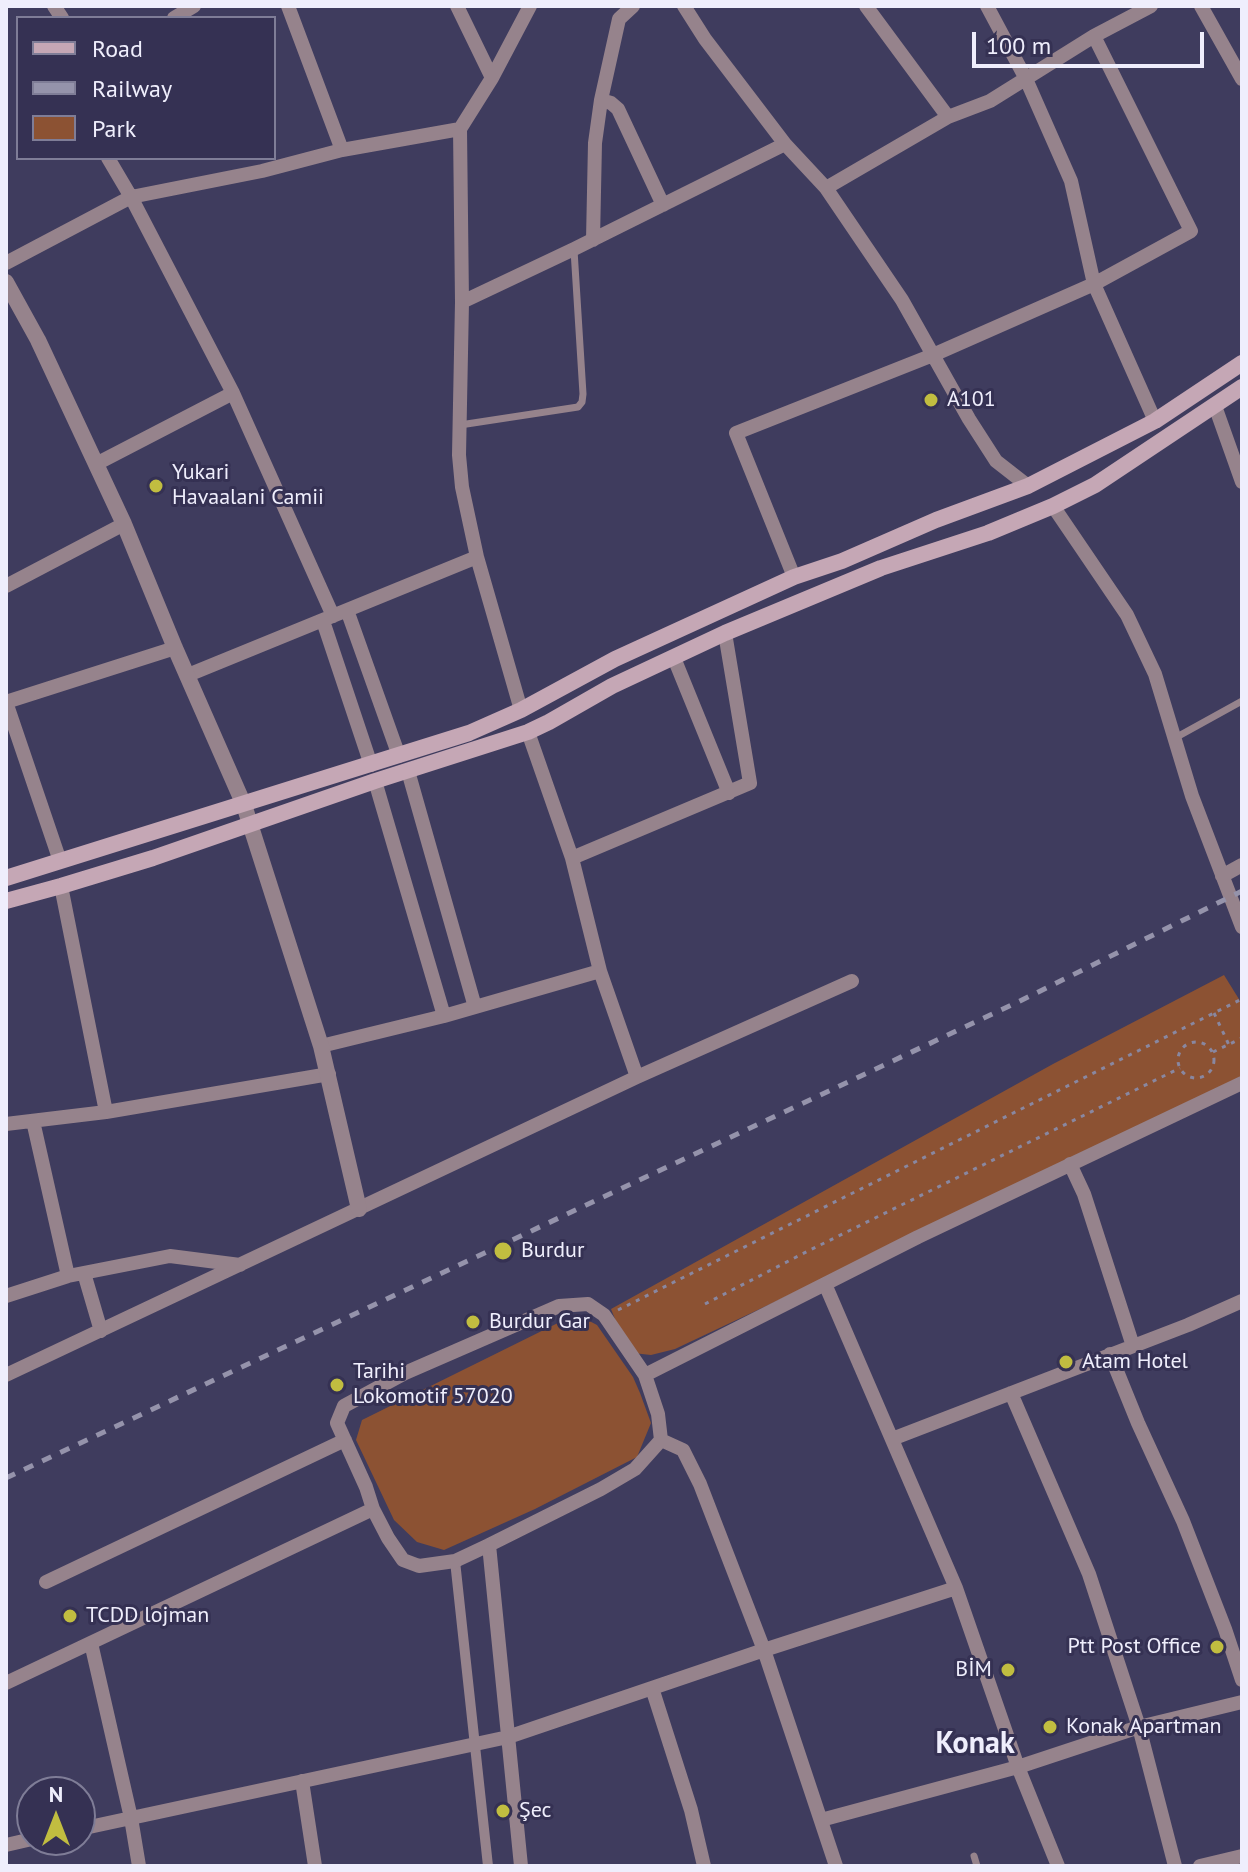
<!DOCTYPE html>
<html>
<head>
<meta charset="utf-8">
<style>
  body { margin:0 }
  #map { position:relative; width:1248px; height:1872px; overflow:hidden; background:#3f3c5e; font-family:"PT Sans",sans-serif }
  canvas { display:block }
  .frame { position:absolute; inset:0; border:8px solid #efeefc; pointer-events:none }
  .legend { position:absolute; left:16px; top:16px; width:260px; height:144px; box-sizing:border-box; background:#353153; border:2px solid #7f7d97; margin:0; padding:10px 14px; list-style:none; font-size:24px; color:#efeefc }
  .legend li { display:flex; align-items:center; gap:16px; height:40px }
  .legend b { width:40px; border:2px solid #7f7d97 }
  .north { position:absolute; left:16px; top:1776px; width:80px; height:80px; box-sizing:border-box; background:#353153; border:2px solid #7f7d97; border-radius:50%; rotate:0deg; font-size:22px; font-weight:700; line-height:32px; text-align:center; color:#efeefc }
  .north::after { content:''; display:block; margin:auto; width:28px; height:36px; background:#c1bd40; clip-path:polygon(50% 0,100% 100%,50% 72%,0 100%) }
  .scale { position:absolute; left:972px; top:32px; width:232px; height:36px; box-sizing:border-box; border:4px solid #efeefc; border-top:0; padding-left:10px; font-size:24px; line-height:28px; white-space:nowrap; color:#efeefc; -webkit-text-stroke:6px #353153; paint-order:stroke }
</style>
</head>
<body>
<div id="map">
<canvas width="1248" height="1872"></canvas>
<div class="frame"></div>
<ul class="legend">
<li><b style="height:10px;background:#c5a7b5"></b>Road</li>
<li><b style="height:10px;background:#9593ab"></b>Railway</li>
<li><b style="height:22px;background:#8c5233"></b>Park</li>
</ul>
<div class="north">N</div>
<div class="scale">100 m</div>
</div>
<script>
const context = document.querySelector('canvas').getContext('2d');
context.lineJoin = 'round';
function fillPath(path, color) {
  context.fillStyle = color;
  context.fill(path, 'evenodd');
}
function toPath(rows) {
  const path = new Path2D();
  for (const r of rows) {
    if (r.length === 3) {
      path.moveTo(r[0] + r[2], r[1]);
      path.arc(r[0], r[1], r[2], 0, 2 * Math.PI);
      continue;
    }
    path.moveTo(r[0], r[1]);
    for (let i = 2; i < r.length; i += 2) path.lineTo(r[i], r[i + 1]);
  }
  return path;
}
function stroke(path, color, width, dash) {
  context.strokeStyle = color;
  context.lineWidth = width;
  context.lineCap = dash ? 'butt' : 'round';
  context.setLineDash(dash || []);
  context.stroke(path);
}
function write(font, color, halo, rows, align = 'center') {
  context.font = font + ' "PT Sans",sans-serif';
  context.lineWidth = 6;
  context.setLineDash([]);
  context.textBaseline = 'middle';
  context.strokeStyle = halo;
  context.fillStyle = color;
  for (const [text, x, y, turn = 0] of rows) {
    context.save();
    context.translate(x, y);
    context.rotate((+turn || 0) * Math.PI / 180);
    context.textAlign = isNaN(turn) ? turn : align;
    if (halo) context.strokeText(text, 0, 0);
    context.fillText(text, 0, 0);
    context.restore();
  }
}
fillPath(toPath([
  [1224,975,1242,1004,1242,1076,1232,1086,675,1349,651,1355,633,1353,623,1339,611,1309,1053,1064],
  [576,1314,597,1325,633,1377,640,1393,651,1423,637,1457,535,1509,444,1550,417,1542,394,1520,356,1440,362,1420]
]), '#8c5233');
stroke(toPath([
  [1214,1013,1229,1045],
  [1196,1060,18],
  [1213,1052,1242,1038],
  [705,1304,808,1251,1180,1068],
  [618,1310,1240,1000]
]), '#8987a0', 3, [4, 6]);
stroke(toPath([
  [460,425,578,407,582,402,583,394,574,250],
  [1175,738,1242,701],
  [974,1856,977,1866]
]), '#96838c', 7);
stroke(toPath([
  [455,1561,488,1866]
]), '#96838c', 10);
stroke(toPath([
  [54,6,62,18],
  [288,6,342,150,460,129],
  [457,6,492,78],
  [684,6,705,39,785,144,826,188,902,300,969,419,996,461,1028,486],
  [987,6,1026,79,1071,181,1094,284,1155,421],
  [1201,6,1242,79],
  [174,18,194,6],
  [601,100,611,103,618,109,663,205],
  [948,117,990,101,1094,36,1151,6],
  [108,158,131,197,233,393,333,616],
  [826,188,948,117,866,6],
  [593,240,595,143,601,100,619,19,633,6],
  [6,263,131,197,262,171,342,150],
  [462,302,574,249,785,144],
  [1215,406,1242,482],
  [96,464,233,393],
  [1053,506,1127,615,1155,674,1192,796,1242,927],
  [794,577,736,433,933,355,1094,284,1191,231,1094,36],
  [6,586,124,524],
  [347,610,399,756],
  [323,621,371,765],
  [674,658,729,793],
  [188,675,477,557],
  [521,710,477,557,462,487,459,455,462,302,460,129,492,78,530,6],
  [528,732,572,858,600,971],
  [408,771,475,1007],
  [375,781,444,1016],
  [572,858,750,783,725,633],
  [60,861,6,702,175,648],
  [1222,876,1242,865],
  [61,886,106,1112],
  [321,1046,444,1016,600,971,637,1077],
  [33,1121,68,1276],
  [6,1124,106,1112,329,1074],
  [1070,1164,1084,1194,1133,1346],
  [84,1273,101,1331],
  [825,1284,956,1588,1018,1767,1058,1866],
  [6,1296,68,1276,170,1256,240,1265],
  [1110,1354,1138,1423,1183,1521,1225,1629,1242,1680],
  [6,1375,637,1077,852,981],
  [1011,1393,1089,1574,1139,1727,1175,1866],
  [892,1439,1188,1325,1242,1301],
  [661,1440,683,1450,700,1484,764,1650,836,1866],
  [373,1509,366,1487,337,1423,344,1406,405,1373,559,1306,588,1304,604,1315,645,1375,918,1237,1242,1083],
  [489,1545,521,1866],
  [46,1582,345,1440],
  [91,1643,131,1818,139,1866],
  [6,1683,373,1509,388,1538,403,1560,419,1566,455,1561,489,1545,601,1489,635,1469,661,1440,658,1414,645,1375],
  [652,1688,691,1810,704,1866],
  [302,1781,315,1866],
  [821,1820,1018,1767,1139,1727,1242,1702],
  [80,1829,508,1737,764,1650,956,1588],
  [6,1845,32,1839],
  [1200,1866,1242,1856]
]), '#96838c', 14);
stroke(toPath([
  [6,282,38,340,124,524,175,648,244,805,321,1046,359,1209]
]), '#96838c', 16);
stroke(toPath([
  [6,878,469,733,521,710,615,659,794,577,842,561,936,520,1028,486,1155,421,1242,363],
  [6,901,61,886,153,858,375,781,528,732,549,722,612,686,725,633,881,568,988,533,1053,506,1095,485,1242,387]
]), '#c5a7b5', 16);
stroke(toPath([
  [6,1478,1018,1002,1242,891]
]), '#9593ab', 5, [10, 10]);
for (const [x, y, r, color] of [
  [931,400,8,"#c1bd40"],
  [156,486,8,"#c1bd40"],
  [503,1251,10,"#c1bd40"],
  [473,1322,8,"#c1bd40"],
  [1066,1362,8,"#c1bd40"],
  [337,1385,8,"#c1bd40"],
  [70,1616,8,"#c1bd40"],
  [1217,1647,8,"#c1bd40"],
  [1008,1670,8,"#c1bd40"],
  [1050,1727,8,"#c1bd40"],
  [503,1811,8,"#c1bd40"]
]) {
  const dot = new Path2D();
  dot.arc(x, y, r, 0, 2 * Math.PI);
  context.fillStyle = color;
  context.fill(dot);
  stroke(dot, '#353153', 3);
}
write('22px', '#efeefc', '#353153', [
  ["A101",947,400],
  ["Yukari",172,473],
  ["Havaalani Camii",172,498],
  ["Burdur",521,1251],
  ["Burdur Gar",489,1322],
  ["Atam Hotel",1082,1362],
  ["Tarihi",353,1372],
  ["Lokomotif 57020",353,1397],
  ["TCDD lojman",86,1616],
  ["Ptt Post Office",1201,1647,"right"],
  ["BİM",992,1670,"right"],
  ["Konak Apartman",1066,1727],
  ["Şec",519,1811]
], 'left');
write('bold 30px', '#efeefc', '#353153', [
  ["Konak",975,1744]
]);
</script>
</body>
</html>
